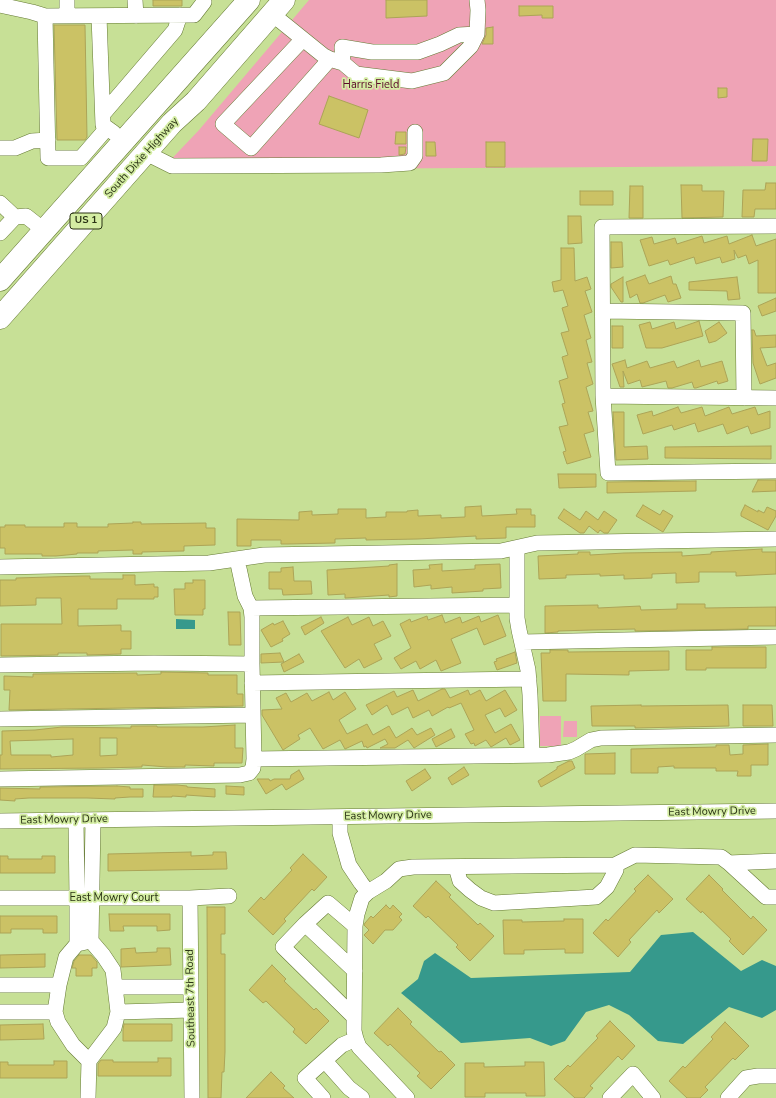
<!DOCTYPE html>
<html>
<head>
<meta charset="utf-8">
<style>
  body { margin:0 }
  canvas { display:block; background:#c7e096 }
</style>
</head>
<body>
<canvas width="776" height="1098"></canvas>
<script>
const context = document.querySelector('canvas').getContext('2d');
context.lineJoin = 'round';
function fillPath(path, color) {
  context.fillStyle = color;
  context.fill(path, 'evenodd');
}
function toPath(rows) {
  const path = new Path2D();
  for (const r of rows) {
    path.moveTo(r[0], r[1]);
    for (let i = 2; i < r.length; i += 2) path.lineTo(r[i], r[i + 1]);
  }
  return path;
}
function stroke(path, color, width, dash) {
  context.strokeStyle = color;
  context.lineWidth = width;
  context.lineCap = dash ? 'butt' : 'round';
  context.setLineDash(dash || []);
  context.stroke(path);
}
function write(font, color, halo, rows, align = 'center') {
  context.font = font + ' "Nunito Sans",sans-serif';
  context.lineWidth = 3.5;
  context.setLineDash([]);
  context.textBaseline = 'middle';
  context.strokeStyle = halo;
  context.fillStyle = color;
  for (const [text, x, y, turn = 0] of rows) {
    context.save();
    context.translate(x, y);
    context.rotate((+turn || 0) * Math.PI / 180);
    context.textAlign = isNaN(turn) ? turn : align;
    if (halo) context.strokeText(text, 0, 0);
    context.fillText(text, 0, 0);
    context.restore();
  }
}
fillPath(toPath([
  [309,0,776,0,776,166,161,170,199,130],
  [540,716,561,716,561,746,540,746],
  [564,721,577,721,577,737,563,737]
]), '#efa3b6');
fillPath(toPath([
  [176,619,195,620,195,629,176,629],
  [693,932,741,971,762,960,776,966,776,1010,762,1018,729,1007,683,1044,658,1041,629,1015,609,1005,586,1012,565,1041,551,1046,530,1038,461,1043,401,993,418,979,424,961,435,953,471,978,630,972,661,935]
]), '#36998c');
const building = toPath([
  [153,0,182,0,182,6,153,6,153,0],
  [386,0,427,0,427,16,386,18,386,0],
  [519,6,553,6,553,18,542,18,542,15,519,16,519,6],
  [54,25,85,25,87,137,85,140,57,140,54,25],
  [493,27,493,44,482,44,486,35,486,28,493,27],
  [718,88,727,88,727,97,718,98,718,88],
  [329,96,368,110,359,138,319,124,329,96],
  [396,132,406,132,406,144,395,144,396,132],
  [753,139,768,139,767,161,752,161,753,139],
  [426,142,435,142,436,156,426,156,426,142],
  [486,142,505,142,505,167,486,167,486,142],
  [399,147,406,147,405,154,399,155,399,147],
  [766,183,776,183,776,209,755,209,754,217,742,217,743,190,765,190,766,183],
  [681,185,702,185,702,191,724,191,723,217,682,218,681,185],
  [630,186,643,186,643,218,629,218,630,186],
  [580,191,613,191,613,205,580,205,580,191],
  [568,216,581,216,582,243,568,244,568,216],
  [752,235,756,246,776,239,776,293,758,293,758,260,749,264,746,255,738,258,734,250,735,259,722,263,720,257,696,264,694,257,670,265,668,260,649,266,640,240,652,237,654,244,675,238,677,244,702,236,704,243,727,236,729,244,752,235],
  [611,242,622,242,623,267,611,268,611,242],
  [561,248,574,248,575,281,587,277,591,289,585,291,592,312,584,315,591,338,586,340,592,362,587,363,593,384,586,387,593,411,588,412,594,431,584,434,591,457,567,464,563,452,566,451,559,427,568,425,562,404,565,403,559,381,568,378,562,357,568,355,561,333,569,331,562,308,568,306,563,290,554,292,552,282,561,280,561,248],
  [645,275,649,284,671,276,673,284,676,284,681,298,668,302,665,295,643,303,640,303,637,294,630,298,626,282,645,275],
  [623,277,623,302,621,302,611,287,611,284,623,277],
  [737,277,740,299,728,300,727,291,689,290,689,282,737,277],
  [776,298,776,311,762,316,758,306,776,298],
  [699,321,703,336,662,348,646,348,639,325,650,322,652,329,674,322,676,329,699,321],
  [719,322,727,333,716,341,709,343,705,331,719,322],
  [612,326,623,326,623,348,612,348,612,326],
  [752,330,754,330,756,336,776,335,776,347,760,348,767,366,776,363,776,378,760,384,753,363,752,330],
  [625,360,627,368,647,361,650,368,674,361,677,368,699,360,701,367,722,361,728,381,718,384,717,381,696,388,694,388,692,382,672,388,668,388,666,381,642,387,640,380,628,384,623,371,624,387,620,387,612,364,625,360],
  [678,407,681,413,702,407,705,416,729,407,732,414,755,407,758,415,770,411,770,428,751,434,748,426,727,434,723,424,698,432,695,423,674,430,672,425,643,434,637,415,652,411,653,416,678,407],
  [613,412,624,412,624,447,647,446,648,459,616,460,613,412],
  [771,446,771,459,665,458,665,447,771,446],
  [558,474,596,474,596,487,559,488,558,474],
  [758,480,776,480,776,491,752,492,758,480],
  [696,481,696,491,607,493,607,482,696,481],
  [643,505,660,515,663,510,673,516,663,532,636,516,643,505],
  [745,505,758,512,758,510,764,513,767,507,776,511,776,516,768,530,741,516,741,513,745,505],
  [481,506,482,516,517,514,516,509,531,509,531,515,535,515,535,527,506,527,506,538,476,539,476,536,418,539,366,540,366,538,335,539,335,543,288,544,281,544,281,540,251,540,251,546,237,546,237,519,299,520,299,512,312,511,312,515,338,514,338,509,366,509,366,518,386,517,386,512,407,512,407,511,418,510,418,516,441,515,441,518,465,517,465,507,481,506],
  [564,509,580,520,586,511,598,520,604,511,617,520,608,533,604,533,600,530,598,533,589,526,584,533,580,533,558,518,564,509],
  [133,522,141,522,141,524,206,523,206,528,215,528,215,545,184,546,184,551,142,552,142,554,133,554,133,550,98,551,98,553,77,553,77,554,56,556,42,556,42,554,5,554,5,548,0,548,0,527,5,527,5,525,25,525,25,527,64,527,64,523,77,523,77,527,108,527,108,524,133,523,133,522],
  [762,549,762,552,776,552,776,574,736,576,736,572,699,572,699,582,676,583,676,573,652,574,652,578,624,579,624,575,600,576,600,574,566,575,566,578,539,579,538,556,578,554,578,552,590,552,590,555,624,553,682,552,682,556,711,554,711,552,762,549],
  [397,564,397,596,389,597,389,595,345,598,345,594,328,595,327,570,389,566,389,565,397,564],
  [442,564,442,571,475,569,475,565,500,564,501,588,483,589,483,591,452,593,452,587,431,589,431,585,414,587,413,570,430,569,429,565,442,564],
  [293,567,294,581,311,581,312,594,283,595,282,589,269,589,269,572,281,572,281,568,293,567],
  [123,575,135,575,135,585,154,584,154,587,158,587,158,597,154,597,154,599,117,599,117,609,78,609,78,626,121,625,121,631,131,631,131,649,121,649,121,654,87,655,87,653,58,653,58,655,1,656,1,624,62,624,61,598,36,598,36,605,0,606,0,580,16,580,16,578,82,576,90,576,90,579,123,579,123,575],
  [193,580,205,580,205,609,203,609,203,615,175,615,174,589,185,589,185,583,193,583,193,580],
  [677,604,705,604,705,608,776,607,776,626,748,626,748,629,635,631,635,629,592,630,558,631,558,632,545,633,545,606,598,605,598,608,640,606,641,610,677,609,677,604],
  [228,612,240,612,241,645,229,645,228,612],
  [442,615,445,623,460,617,462,623,479,616,481,622,498,615,506,636,484,645,477,628,451,639,461,663,441,671,436,660,420,669,416,661,401,669,394,658,411,648,400,624,410,619,411,622,427,616,428,620,442,615],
  [321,617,324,623,305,635,301,627,321,617],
  [348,617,352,625,369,617,373,626,383,621,391,636,374,644,382,659,364,668,359,659,345,668,321,631,348,617],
  [283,621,290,634,282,639,283,641,271,647,261,630,273,623,274,625,283,621],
  [712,647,766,647,766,668,706,668,706,670,686,670,686,650,712,650,712,647],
  [550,650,568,650,568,652,669,651,669,670,629,671,629,675,566,674,566,701,543,701,541,653,550,653,550,650],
  [515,652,517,663,497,670,494,662,497,661,496,659,515,652],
  [280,653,284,662,261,663,261,654,280,653],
  [299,654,304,662,284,672,281,664,299,654],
  [161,672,208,673,208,675,237,675,237,694,243,694,243,706,9,710,10,690,4,690,4,676,33,677,33,674,137,673,137,675,161,674,161,672],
  [442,689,445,689,450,698,468,690,470,695,480,690,486,701,505,690,517,710,505,717,500,708,485,715,495,733,511,724,520,740,510,745,506,738,491,747,486,740,475,746,474,743,471,744,465,734,474,730,461,703,449,708,448,707,432,716,429,710,413,718,408,707,392,715,387,705,372,715,366,705,394,691,397,697,413,690,418,701,442,689],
  [329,692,333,700,345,692,356,709,339,720,347,734,367,724,373,735,389,726,396,738,412,728,417,735,431,728,435,735,414,748,408,740,395,748,380,748,388,744,385,739,367,748,366,746,364,747,362,741,345,749,340,740,323,749,310,728,298,735,300,739,283,750,262,715,262,710,282,709,276,698,286,693,291,702,307,693,312,701,329,692],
  [641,705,641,706,728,705,729,726,635,728,635,726,592,726,591,706,641,705],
  [743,705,772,705,773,726,743,726,743,705],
  [235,725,235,748,243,748,242,763,214,763,214,766,185,765,185,767,167,767,142,765,142,767,100,768,0,769,0,755,2,755,2,731,35,730,62,727,131,728,131,726,157,726,157,727,203,727,235,725],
  [100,738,117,738,117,755,100,756,100,738],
  [73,739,73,755,51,757,51,755,11,755,10,741,73,739],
  [451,729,455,737,436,747,432,739,451,729],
  [768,744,768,765,751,765,751,776,737,776,738,771,716,771,716,768,674,768,674,766,658,767,658,773,631,773,631,749,716,747,716,745,729,745,730,755,743,754,743,745,768,744],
  [615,753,615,774,585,774,585,754,615,753],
  [569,761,572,761,575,768,541,787,538,781,557,769,557,767,569,761],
  [464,767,469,775,452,785,448,778,464,767],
  [425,769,431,778,412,791,406,781,425,769],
  [299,770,304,779,286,790,282,784,266,794,257,779,269,779,270,781,274,779,290,779,291,775,299,770],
  [154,785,177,785,187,786,187,787,215,789,215,797,186,795,186,797,172,796,172,797,153,797,154,785],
  [117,786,130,787,130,789,143,789,143,797,130,797,115,798,115,799,87,798,29,798,15,799,15,801,0,800,0,788,40,789,40,787,117,786],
  [226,786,244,787,244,795,226,794,226,786],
  [191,852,191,856,213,855,213,852,226,852,227,869,108,871,108,854,191,852],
  [303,854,327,877,314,891,312,889,284,919,286,921,273,935,248,911,261,897,264,900,292,870,290,868,303,854],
  [0,856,8,856,8,859,42,859,42,856,55,856,55,873,0,873,0,856],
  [648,875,673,899,659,913,657,910,629,940,631,942,618,957,593,933,606,919,608,921,636,891,634,889,648,875],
  [709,875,723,889,722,890,751,919,753,916,767,930,743,955,729,941,731,939,702,911,701,913,686,899,709,875],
  [436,881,451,895,449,897,478,925,480,923,494,936,470,961,456,947,458,945,428,916,426,918,413,906,436,881],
  [386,905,390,909,393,905,402,914,399,917,402,920,393,930,385,930,373,944,364,935,369,930,364,925,365,923,371,916,373,918,386,905],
  [207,907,225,907,225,934,221,934,221,954,225,954,225,1052,224,1072,222,1072,221,1098,208,1098,207,907],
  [109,914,170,914,170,930,157,931,157,926,123,926,124,931,110,931,109,914],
  [0,916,57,916,57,933,43,933,43,929,11,929,11,933,0,933,0,916],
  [564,919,583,919,583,953,565,953,565,949,524,950,524,954,504,954,503,920,522,920,522,922,564,921,564,919],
  [135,948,136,953,157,952,157,948,170,948,171,965,121,967,121,949,135,948],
  [45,954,45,967,0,968,0,955,45,954],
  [79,955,91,955,97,962,97,968,92,968,92,976,76,976,76,968,72,968,74,961,79,955],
  [272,965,286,979,284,981,314,1010,316,1008,329,1021,306,1044,293,1032,295,1029,266,1001,263,1003,249,990,272,965],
  [398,1008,412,1022,410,1024,439,1052,441,1051,455,1065,431,1089,417,1076,420,1073,390,1044,388,1046,374,1033,398,1008],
  [610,1021,635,1046,622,1060,618,1056,590,1086,593,1088,584,1098,575,1098,554,1079,568,1065,570,1067,598,1038,596,1036,610,1021],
  [725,1022,749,1046,735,1060,733,1058,705,1087,708,1090,700,1098,687,1098,669,1081,683,1066,685,1068,713,1039,711,1037,725,1022],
  [43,1024,44,1039,0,1040,0,1025,43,1024],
  [124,1024,172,1024,172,1041,123,1041,123,1030,124,1024],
  [158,1058,171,1058,171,1076,98,1076,98,1064,101,1060,113,1060,113,1062,158,1062,158,1058],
  [54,1061,67,1061,67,1078,0,1078,0,1062,8,1062,8,1065,54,1065,54,1061],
  [525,1062,544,1062,545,1096,526,1096,526,1093,485,1093,485,1097,465,1097,465,1063,484,1063,484,1067,525,1066,525,1062],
  [271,1072,285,1086,283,1088,294,1098,246,1098,271,1072]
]);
fillPath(building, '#cbc265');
stroke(building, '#aca457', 1);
const minor = toPath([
  [67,0,67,16],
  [135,0,136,16],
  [0,5,32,12,45,16,194,15,204,2],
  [272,14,324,56,330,59,343,63,356,74,412,81,444,73,471,46,477,34,478,10,477,0],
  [45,16,48,158,81,158,107,128],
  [99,16,103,125,114,133],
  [303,39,223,124,251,148,330,59],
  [343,63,342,47,372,52,418,52,440,44,459,35,477,34],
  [103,114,175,30,180,15],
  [0,148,15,148,32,141,48,140],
  [146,153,172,166,381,165,410,163,415,156,415,132],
  [0,203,15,217],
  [776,226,602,227,603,396,608,473,776,471],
  [0,233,15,217,26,216,45,231],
  [604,311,743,313,744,398],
  [603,396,776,398],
  [517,548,517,618,519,630,528,670,530,695,532,755],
  [0,567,209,563,264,555,501,551,537,543,776,539],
  [251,608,517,605],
  [522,642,776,637],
  [0,665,154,663,252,664],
  [252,683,529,679],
  [0,719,253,715],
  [254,759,548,755,569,752,576,749,591,740,601,738,776,735],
  [0,779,240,775,249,773,253,768,254,759,252,664,252,617,251,608,245,596,237,559],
  [340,817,340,833,349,865,361,883,368,892],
  [76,820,77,898,77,944],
  [0,821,776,811],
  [729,863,776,861],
  [456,867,460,881,470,890,481,898,494,903,596,897,607,887,616,870,615,865],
  [0,898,190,898,229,896],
  [190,898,192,1098],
  [305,924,328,903,355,926],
  [91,941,93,820],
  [0,985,59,985],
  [115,987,191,987],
  [0,1012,55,1012],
  [118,1012,191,1010],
  [354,1017,283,947,305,924,355,971],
  [325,1061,349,1088,362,1098],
  [88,1098,89,1061,114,1028,118,1012,113,970,103,955,91,941,77,944,66,957,59,985,55,1012,58,1022,73,1045,89,1061],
  [323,1098,305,1078,342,1045,356,1039],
  [407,1098,359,1047,356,1039,354,1031,355,926,357,914,362,898,368,892,386,881,399,869,413,867,615,865,635,855,721,857,729,863,766,897,776,897],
  [610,1098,633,1074,653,1098],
  [728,1098,746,1078,758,1076,776,1076]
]);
const highway = toPath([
  [0,280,249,0],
  [0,318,172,123,196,101,284,0]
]);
stroke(minor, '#657a34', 16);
stroke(highway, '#657a34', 23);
stroke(minor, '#fff', 15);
stroke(highway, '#fff', 22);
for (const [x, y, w] of [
  [86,221,32]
]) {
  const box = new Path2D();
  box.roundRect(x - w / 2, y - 8, w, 16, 3);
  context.fillStyle = '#d4eda3';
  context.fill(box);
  stroke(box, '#2a3315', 1);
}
write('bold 10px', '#2a3315', null, [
  ["US 1",86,221]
]);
write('11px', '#5c092b', '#d4eda3', [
  ["Harris Field",371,85]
]);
write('11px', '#2a3315', '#d4eda3', [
  ["South Dixie Highway",142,158,-48],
  ["East Mowry Drive",712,812,-1],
  ["East Mowry Drive",388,816,-1],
  ["East Mowry Drive",64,820,-1],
  ["East Mowry Court",114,898],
  ["Southeast 7th Road",191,998,-91]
]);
</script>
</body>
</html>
